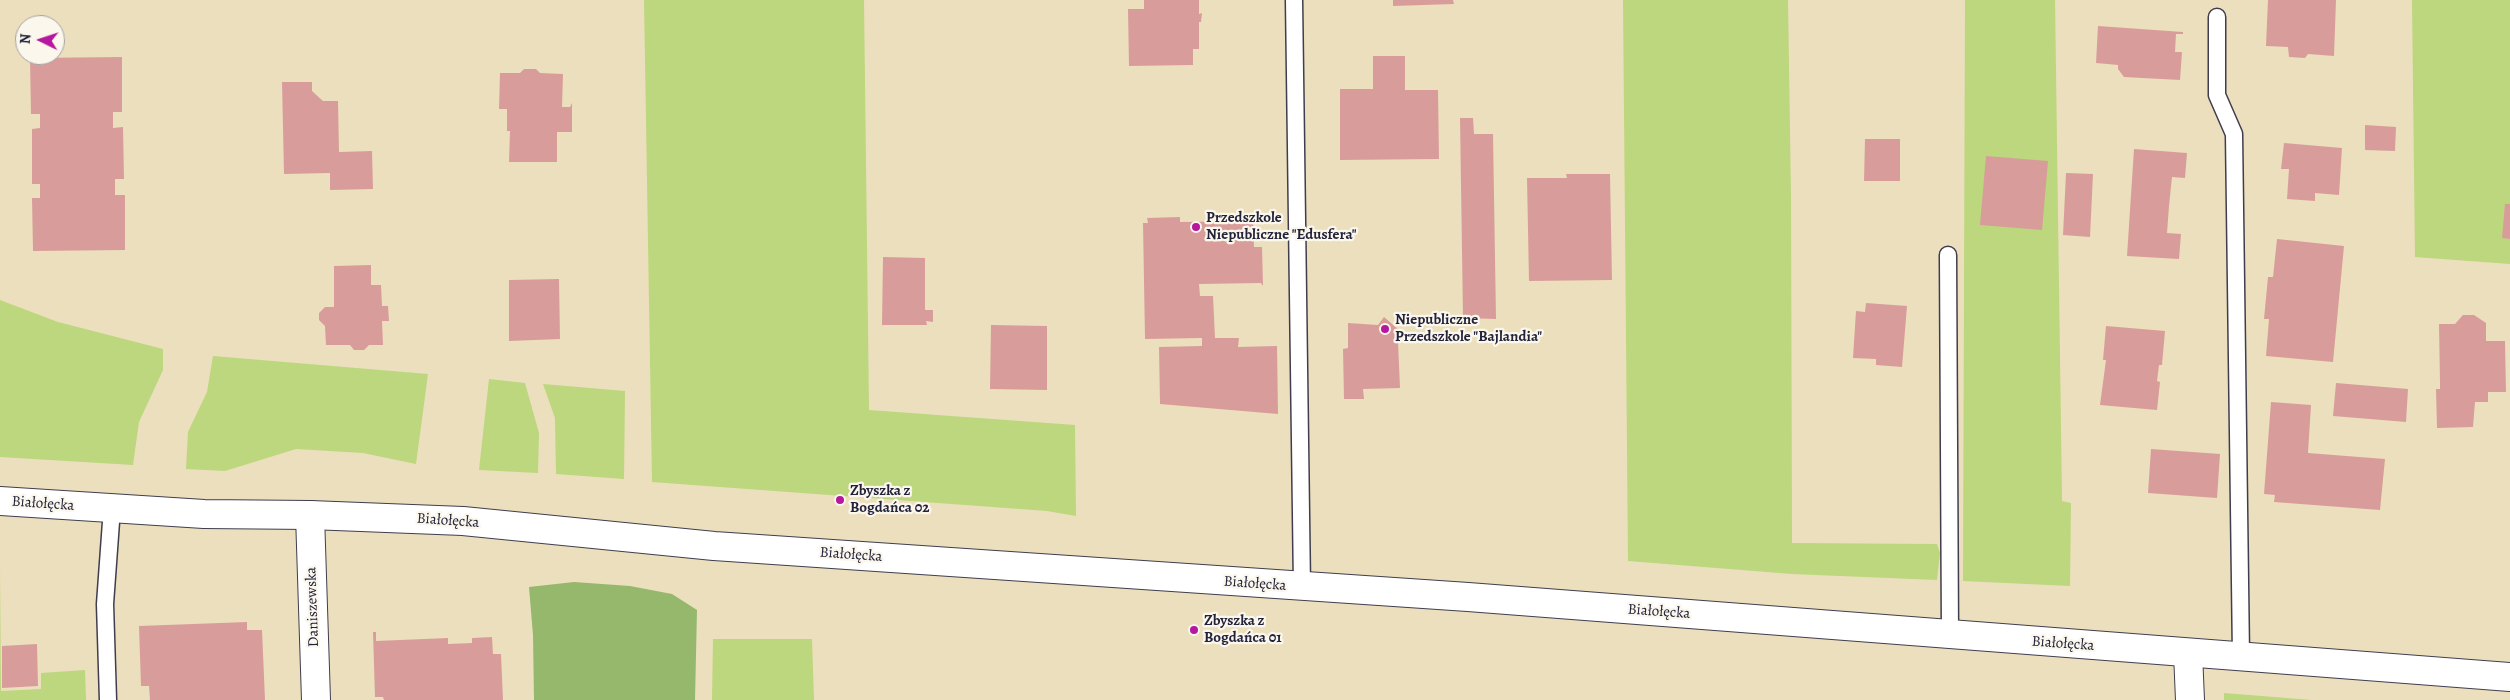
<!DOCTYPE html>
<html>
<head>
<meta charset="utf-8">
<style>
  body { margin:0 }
  #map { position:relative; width:2510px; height:700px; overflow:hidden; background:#ecdfbd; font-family:Alegreya,serif }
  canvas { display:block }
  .north { position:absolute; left:15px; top:15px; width:50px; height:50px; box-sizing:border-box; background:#fbf7ec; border:1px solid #a4a2a5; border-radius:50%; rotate:274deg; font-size:14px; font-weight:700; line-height:20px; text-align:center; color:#22223b }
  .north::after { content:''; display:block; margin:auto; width:18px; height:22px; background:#b5179e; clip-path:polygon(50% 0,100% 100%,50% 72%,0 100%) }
</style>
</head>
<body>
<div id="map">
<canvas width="2510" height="700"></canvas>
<div class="north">N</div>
</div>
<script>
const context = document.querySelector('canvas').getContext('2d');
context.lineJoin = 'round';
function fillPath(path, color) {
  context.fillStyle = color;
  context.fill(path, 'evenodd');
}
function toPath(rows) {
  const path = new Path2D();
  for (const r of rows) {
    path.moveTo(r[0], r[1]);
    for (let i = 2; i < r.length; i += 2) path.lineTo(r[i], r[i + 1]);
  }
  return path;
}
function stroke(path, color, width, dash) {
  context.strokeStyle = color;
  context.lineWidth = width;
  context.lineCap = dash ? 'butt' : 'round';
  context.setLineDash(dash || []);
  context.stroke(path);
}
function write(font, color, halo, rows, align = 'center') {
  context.font = font + ' Alegreya,serif';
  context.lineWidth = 4.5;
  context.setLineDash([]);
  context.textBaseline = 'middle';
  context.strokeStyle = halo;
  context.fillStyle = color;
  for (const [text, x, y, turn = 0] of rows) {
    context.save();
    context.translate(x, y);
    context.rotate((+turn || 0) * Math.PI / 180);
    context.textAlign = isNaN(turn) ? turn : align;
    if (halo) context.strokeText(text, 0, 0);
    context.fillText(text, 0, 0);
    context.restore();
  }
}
fillPath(toPath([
  [644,0,864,0,869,410,1075,425,1076,516,1047,511,652,482],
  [1623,0,1788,0,1791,196,1792,543,1937,544,1940,553,1937,580,1792,574,1628,561],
  [1965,0,2055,0,2062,501,2071,503,2070,586,1963,581],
  [2412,0,2510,0,2510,264,2415,257],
  [0,300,58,322,163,349,163,370,139,422,133,465,0,457],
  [213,356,428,374,416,464,363,453,296,449,225,471,186,469,188,432,207,392],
  [489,379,525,383,539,433,538,473,479,470],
  [543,384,625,391,624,479,556,474,555,418],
  [0,568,1,691,41,689,41,673,85,670,86,700,0,700],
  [713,639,812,639,814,700,712,700],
  [2224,693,2312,700,2224,700]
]), '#bcd77d');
fillPath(toPath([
  [574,582,630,586,672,594,697,610,695,700,534,700,533,635,529,587]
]), '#95b86c');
fillPath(toPath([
  [1144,0,1199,0,1199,14,1202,13,1201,22,1199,22,1199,49,1193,49,1193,65,1129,66,1128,9,1144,9],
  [1393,0,1453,0,1454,4,1393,6],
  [2268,0,2336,0,2334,56,2308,54,2305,58,2289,57,2288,47,2266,46],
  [2098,26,2183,32,2183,34,2176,34,2175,52,2182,52,2180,80,2124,77,2118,69,2118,65,2096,63],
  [1373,56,1405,56,1405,90,1438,90,1439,159,1340,160,1340,89,1373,89],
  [122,57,122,112,113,112,113,128,123,127,124,179,115,179,115,195,125,195,125,250,33,251,32,198,40,198,40,184,32,184,32,129,40,128,40,114,31,114,30,58],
  [524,69,536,69,540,73,563,74,562,107,570,107,572,103,572,132,557,132,557,162,509,162,510,131,507,131,507,109,499,109,500,73,520,73],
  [282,82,312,82,312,91,323,101,338,101,339,152,372,151,373,189,330,190,330,173,284,174],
  [1460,118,1473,118,1474,134,1493,134,1496,319,1463,318],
  [2365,125,2396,127,2395,151,2365,150],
  [1865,139,1900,139,1900,181,1864,181],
  [2284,143,2342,148,2339,195,2315,193,2315,201,2287,199,2289,169,2281,169],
  [2134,149,2187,153,2185,178,2172,177,2169,206,2167,233,2181,234,2179,259,2127,256],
  [1986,156,2048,161,2042,230,1980,225],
  [2066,173,2093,174,2090,237,2063,235],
  [1566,174,1610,174,1612,280,1529,281,1527,178,1567,178],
  [2505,204,2510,204,2510,239,2502,238],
  [1180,217,1180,222,1253,221,1254,247,1262,247,1263,286,1261,283,1199,284,1200,296,1213,296,1215,338,1239,338,1238,347,1277,346,1278,414,1160,404,1159,347,1202,346,1202,338,1145,339,1143,223,1148,223,1147,218],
  [2277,239,2344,246,2333,362,2266,356,2269,319,2264,319,2268,277,2273,277],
  [883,257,925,258,925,310,933,310,933,322,926,321,927,325,882,325],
  [371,265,371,285,381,285,382,306,388,306,389,321,382,321,383,345,369,345,364,350,354,350,350,345,326,345,325,326,319,320,319,313,325,307,334,307,334,266],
  [559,279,560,339,509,341,509,280],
  [1866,303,1907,306,1902,367,1876,365,1876,359,1853,358,1856,311,1865,312],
  [2463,315,2474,315,2486,323,2486,341,2505,341,2506,392,2488,392,2488,402,2475,402,2473,427,2437,428,2436,389,2440,389,2440,383,2439,324,2455,324],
  [1384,317,1405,335,1398,342,1400,388,1363,389,1364,399,1344,399,1343,349,1348,348,1348,323,1378,325],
  [991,325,1047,326,1047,390,990,389],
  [2106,326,2165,331,2162,365,2159,365,2157,381,2160,382,2157,410,2100,405,2106,360,2103,360],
  [2336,383,2408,389,2406,422,2333,416],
  [2271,402,2311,405,2308,453,2385,459,2380,510,2274,502,2275,495,2264,494],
  [2151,449,2220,454,2217,498,2148,493],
  [247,622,247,630,262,630,265,700,150,700,149,686,141,686,139,626],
  [373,632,376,632,376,641,448,638,448,644,472,643,472,638,492,637,493,654,501,654,503,700,384,700,383,697,375,697],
  [37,644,38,686,2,688,2,646]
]), '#d89d9a');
const lane = toPath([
  [1294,0,1302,587],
  [2217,17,2217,95,2234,134,2241,656],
  [1948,255,1950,636],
  [108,700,105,604,112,508]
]);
const street = toPath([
  [310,515,316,700],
  [2188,653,2190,700]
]);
const secondary = toPath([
  [0,501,204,514,310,515,463,521,714,546,1468,597,2510,677]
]);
stroke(lane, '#403e4e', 19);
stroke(street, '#403e4e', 30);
stroke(secondary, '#403e4e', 30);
stroke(lane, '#fff', 16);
stroke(street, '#fff', 28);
stroke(secondary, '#fff', 28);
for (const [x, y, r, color] of [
  [1196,227,5,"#b5179e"],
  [1385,329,5,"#b5179e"],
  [840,500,5,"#b5179e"],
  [1194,630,5,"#b5179e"]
]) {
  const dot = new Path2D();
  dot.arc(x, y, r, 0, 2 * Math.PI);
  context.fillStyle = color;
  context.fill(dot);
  stroke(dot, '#fbf7ec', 2);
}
write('bold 15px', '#22223b', '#fbf7ec', [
  ["Przedszkole",1206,218],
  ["Niepubliczne \"Edusfera\"",1206,235],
  ["Niepubliczne",1395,320],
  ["Przedszkole \"Bajlandia\"",1395,337],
  ["Zbyszka z",850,491],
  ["Bogdańca 02",850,508],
  ["Zbyszka z",1204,621],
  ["Bogdańca 01",1204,638]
], 'left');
write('15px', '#22223b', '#fbf7ec', [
  ["Białołęcka",43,504,4],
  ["Białołęcka",448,521,4],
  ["Białołęcka",851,555,4],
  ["Białołęcka",1255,584,4],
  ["Daniszewska",313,607,-92],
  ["Białołęcka",1659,612,4],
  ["Białołęcka",2063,644,4]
]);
</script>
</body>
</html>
